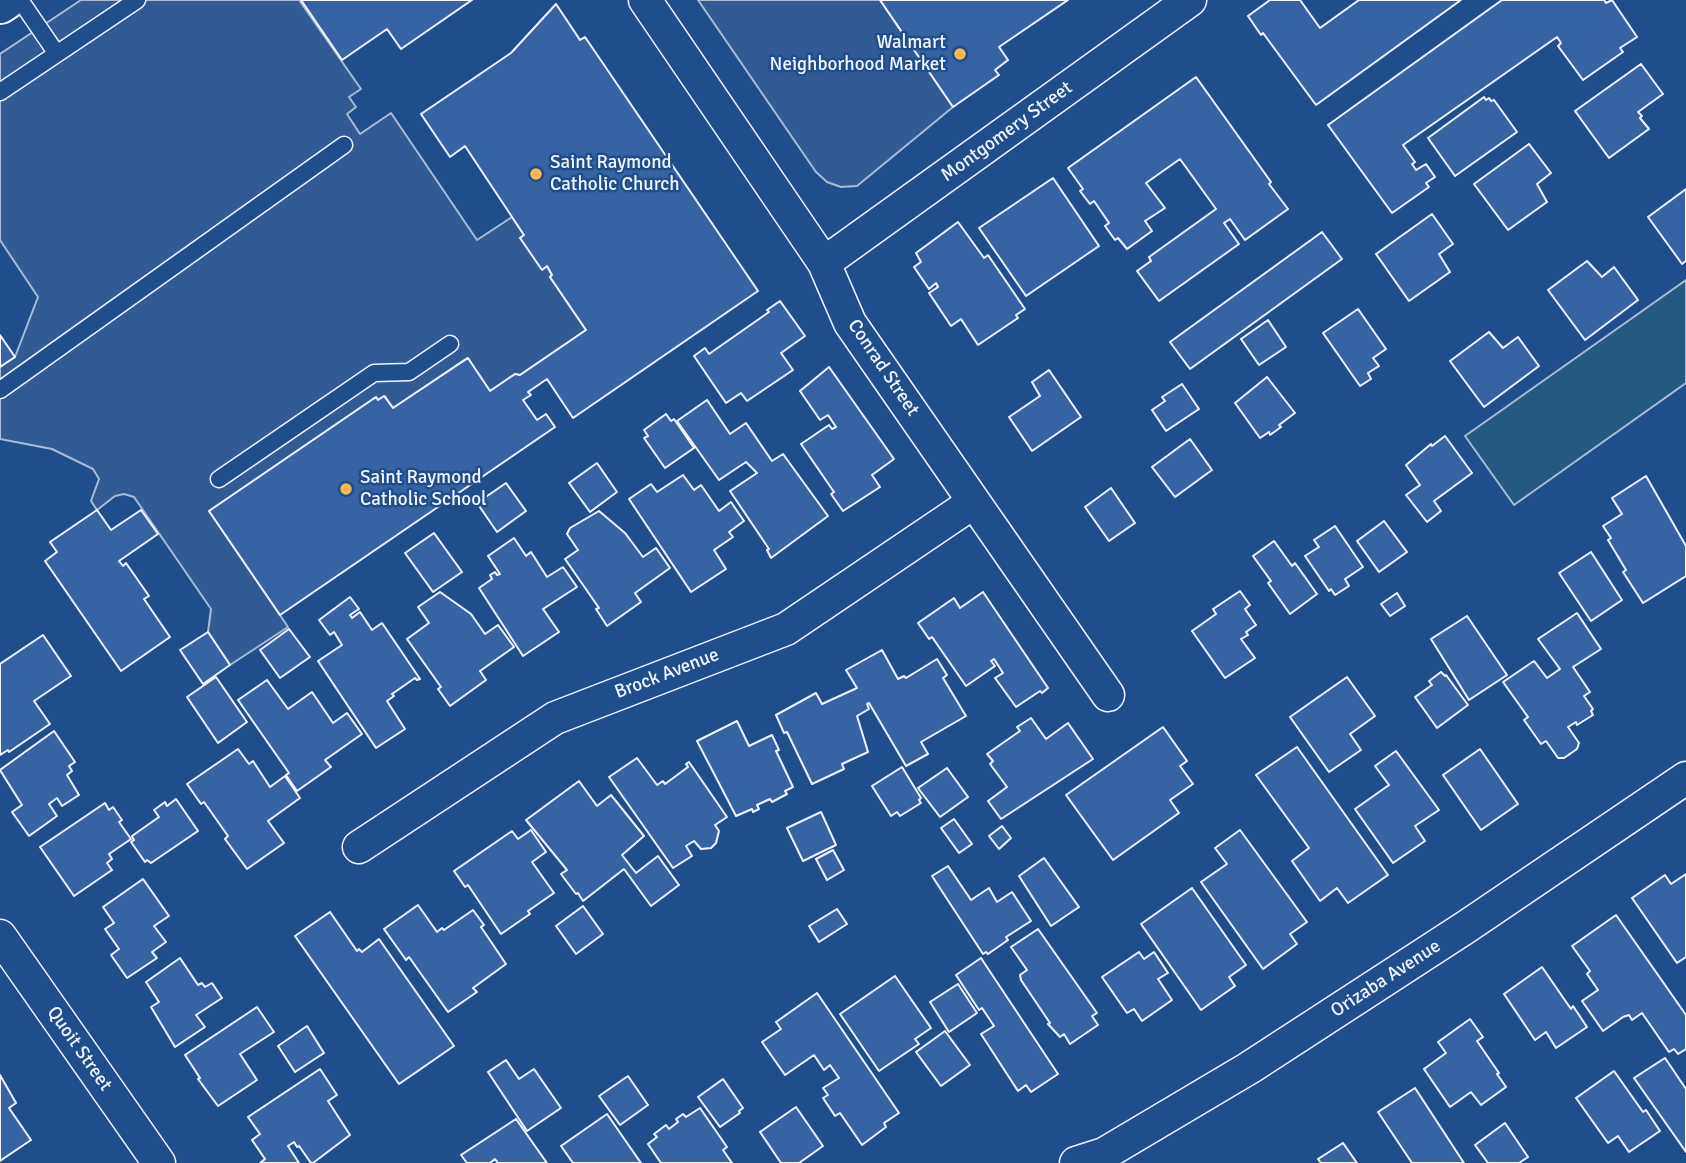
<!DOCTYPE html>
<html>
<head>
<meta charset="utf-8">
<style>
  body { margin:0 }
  canvas { display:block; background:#1f4e8c }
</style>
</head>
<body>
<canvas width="1686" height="1163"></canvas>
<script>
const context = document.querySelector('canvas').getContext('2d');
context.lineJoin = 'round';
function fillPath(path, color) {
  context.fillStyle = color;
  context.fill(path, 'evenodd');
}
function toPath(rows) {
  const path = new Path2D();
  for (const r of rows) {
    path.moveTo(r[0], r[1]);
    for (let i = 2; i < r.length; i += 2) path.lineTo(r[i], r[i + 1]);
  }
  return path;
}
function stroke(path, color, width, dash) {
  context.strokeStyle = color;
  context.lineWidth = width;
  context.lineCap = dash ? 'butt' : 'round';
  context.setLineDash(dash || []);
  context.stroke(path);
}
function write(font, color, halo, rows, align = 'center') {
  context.font = font + ' Signika,sans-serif';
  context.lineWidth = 5;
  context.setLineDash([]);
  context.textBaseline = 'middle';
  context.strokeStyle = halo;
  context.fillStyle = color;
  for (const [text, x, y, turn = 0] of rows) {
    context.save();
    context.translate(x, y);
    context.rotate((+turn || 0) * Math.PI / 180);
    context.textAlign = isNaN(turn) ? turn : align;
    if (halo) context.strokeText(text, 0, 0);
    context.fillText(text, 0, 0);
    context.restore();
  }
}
const green = toPath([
  [1686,280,1686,383,1514,505,1465,436,1686,280]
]);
fillPath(green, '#245a82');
stroke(green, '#a8bbd7', 2);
const parking = toPath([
  [81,0,299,0,361,89,349,97,356,107,347,114,360,134,391,113,477,240,512,217,524,235,521,238,542,269,547,266,552,275,550,277,586,330,520,375,515,374,490,391,467,358,393,408,385,396,378,400,376,397,209,511,288,627,230,665,208,632,211,609,134,497,124,494,115,496,97,510,91,501,99,479,93,469,52,449,0,439,0,367,15,357,38,297,0,240,0,54,81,0],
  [698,0,880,0,953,107,857,186,841,187,827,182,816,172,698,0]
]);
fillPath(parking, '#305b95');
stroke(parking, '#a8bbd7', 2);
const building = toPath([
  [301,0,472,0,401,49,387,29,342,60,301,0],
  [880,0,1068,0,999,47,1008,60,995,70,999,75,953,107,880,0],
  [1270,0,1300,0,1320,28,1359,0,1461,0,1316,105,1263,33,1261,35,1248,16,1270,0],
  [1502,0,1604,0,1606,3,1612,0,1637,37,1620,48,1623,52,1583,80,1558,46,1561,43,1557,37,1403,145,1415,162,1412,164,1416,170,1426,164,1435,177,1426,183,1429,187,1392,213,1328,125,1502,0],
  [556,4,580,40,585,37,758,291,573,418,547,379,528,392,531,395,523,400,537,420,546,414,555,427,280,615,209,511,376,397,378,400,384,396,393,408,468,358,490,391,515,374,520,375,586,330,550,277,552,275,547,266,542,270,520,238,524,235,465,146,450,157,421,114,511,53,556,4],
  [1641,64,1663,94,1638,112,1642,116,1640,118,1649,129,1609,158,1575,111,1641,64],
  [1196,77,1271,182,1269,184,1288,209,1245,240,1230,219,1224,223,1239,244,1159,301,1137,271,1151,261,1149,257,1216,209,1180,159,1146,183,1165,208,1145,221,1152,231,1127,249,1118,238,1115,240,1105,226,1109,223,1094,201,1090,204,1080,191,1083,189,1068,168,1196,77],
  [1484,97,1486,100,1489,98,1491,101,1494,100,1517,132,1455,176,1428,138,1484,97],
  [1529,144,1551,173,1537,184,1547,202,1508,230,1474,184,1529,144],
  [1053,178,1099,246,1026,296,979,228,1053,178],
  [1686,189,1686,261,1682,264,1648,217,1686,189],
  [1432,214,1453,244,1439,254,1450,272,1409,301,1376,254,1432,214],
  [958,222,984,258,988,255,1025,309,1016,315,1018,318,978,345,961,319,951,326,929,293,938,287,936,283,929,289,914,267,921,262,916,253,958,222],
  [1322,232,1342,259,1190,369,1170,342,1322,232],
  [1587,261,1602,277,1614,267,1638,300,1585,340,1548,290,1587,261],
  [780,301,805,336,781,353,793,370,747,401,741,393,726,403,694,356,705,348,709,354,769,312,767,310,780,301],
  [1358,309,1386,349,1373,358,1379,366,1368,373,1371,379,1360,386,1323,333,1358,309],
  [1268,320,1286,347,1259,365,1241,339,1268,320],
  [1489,332,1503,348,1518,337,1539,366,1484,407,1450,361,1489,332],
  [0,335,15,357,0,367,0,335],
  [829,367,894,459,872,475,880,487,843,511,831,494,834,492,801,444,829,425,832,429,836,427,828,415,820,420,800,391,829,367],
  [1049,370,1081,417,1032,451,1009,417,1040,396,1032,382,1049,370],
  [1267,377,1295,413,1279,425,1281,427,1270,435,1269,432,1260,438,1235,403,1267,377],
  [1182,384,1199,409,1166,431,1152,410,1165,401,1162,397,1182,384],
  [707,400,730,434,746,423,772,461,783,454,828,516,771,558,767,550,769,549,730,491,757,473,746,462,719,480,677,421,707,400],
  [666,414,671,421,674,419,694,448,665,468,644,438,648,436,644,430,666,414],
  [1445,436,1472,473,1434,501,1441,511,1427,522,1406,495,1420,485,1406,465,1431,444,1432,446,1445,436],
  [1190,439,1212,470,1175,497,1152,467,1190,439],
  [597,463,617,492,590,512,569,483,597,463],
  [683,475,694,490,701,485,719,511,731,502,744,521,729,532,733,537,714,550,726,569,691,592,629,499,651,484,657,492,683,475],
  [1646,476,1686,546,1686,576,1643,603,1623,572,1626,570,1608,540,1611,538,1603,526,1622,514,1612,498,1646,476],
  [506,483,526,511,497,532,477,503,506,483],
  [1111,488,1135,523,1109,541,1085,507,1111,488],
  [97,510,111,530,141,510,158,534,119,561,123,566,126,563,149,596,144,599,170,637,121,671,45,561,57,552,50,542,97,510],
  [599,511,625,533,643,557,656,548,670,568,635,593,641,602,607,626,596,609,599,608,565,559,578,550,567,534,570,528,599,511],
  [1384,521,1407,552,1379,572,1357,541,1384,521],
  [1335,526,1363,567,1345,579,1349,586,1335,595,1331,589,1329,591,1305,556,1319,547,1314,540,1335,526],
  [434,533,462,572,433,592,405,553,434,533],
  [514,538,526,556,531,552,547,577,563,567,577,587,543,609,559,632,523,656,479,588,492,579,490,575,495,572,497,575,500,574,488,556,514,538],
  [1274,541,1292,566,1295,563,1317,594,1290,614,1268,583,1271,581,1253,556,1274,541],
  [1591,552,1622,600,1591,621,1559,573,1591,552],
  [1240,591,1250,605,1245,609,1256,625,1246,632,1248,635,1241,639,1255,658,1225,678,1192,631,1216,614,1213,609,1240,591],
  [440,592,471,614,485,634,498,625,514,647,480,671,486,680,450,706,438,689,441,687,407,639,429,623,418,607,440,592],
  [983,592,1048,688,1042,693,1040,691,1016,707,995,678,1003,673,994,659,991,661,995,666,966,686,932,637,929,639,918,623,954,598,960,608,983,592],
  [1397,593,1405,606,1390,616,1381,604,1397,593],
  [350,597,359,609,350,615,352,618,360,612,372,630,382,623,420,679,417,680,415,678,392,694,394,696,387,701,405,729,376,748,318,661,342,645,334,632,330,635,319,620,350,597],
  [1577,613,1601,649,1573,667,1590,692,1584,696,1593,709,1591,711,1593,715,1577,725,1576,722,1568,727,1579,743,1577,749,1564,758,1558,758,1546,741,1541,744,1524,720,1528,717,1503,682,1534,661,1547,678,1560,669,1538,639,1577,613],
  [1467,616,1507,675,1469,700,1431,639,1467,616],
  [289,629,310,657,280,678,260,650,289,629],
  [208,632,230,665,203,684,180,650,208,632],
  [43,635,71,676,34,701,50,724,9,752,8,750,0,755,0,664,43,635],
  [882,650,898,679,904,676,906,678,937,659,947,675,943,678,966,716,921,742,928,754,906,766,869,703,867,704,869,709,857,716,868,752,842,764,844,769,812,784,787,732,784,733,776,715,816,693,822,704,857,688,846,670,882,650],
  [1441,672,1445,676,1446,675,1468,705,1437,728,1415,697,1432,685,1429,681,1441,672],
  [216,677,247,722,218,743,187,697,216,677],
  [1347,677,1375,716,1350,734,1361,750,1329,772,1290,717,1347,677],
  [267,680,288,709,312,692,333,723,347,713,362,734,325,760,331,767,297,791,286,775,289,773,238,700,267,680],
  [1031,718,1046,739,1068,723,1093,759,1001,819,988,801,1007,787,990,764,993,761,987,754,1020,731,1017,727,1031,718],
  [737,721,749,746,772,735,779,750,776,751,793,787,785,791,787,794,772,802,770,799,757,805,759,809,753,812,752,809,736,816,697,741,737,721],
  [1163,727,1187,761,1180,766,1193,784,1170,800,1179,813,1113,860,1066,795,1163,727],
  [54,731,75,762,69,766,72,771,67,775,79,795,62,806,57,798,49,804,57,816,29,836,12,812,22,805,0,770,54,731],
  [1297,747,1388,875,1348,903,1337,888,1320,901,1292,861,1309,848,1256,775,1297,747],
  [238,749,249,764,253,761,270,787,285,776,300,798,268,821,284,843,247,869,225,839,228,836,204,802,201,804,187,784,238,749],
  [1480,749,1518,804,1481,830,1443,775,1480,749],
  [1396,751,1439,810,1415,826,1425,841,1393,863,1355,809,1389,785,1375,766,1396,751],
  [637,758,657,785,663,781,665,784,688,767,686,764,689,762,727,817,715,825,719,831,716,843,711,848,701,849,694,841,686,846,692,856,673,868,609,777,637,758],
  [902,767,921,798,919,800,921,803,900,816,897,812,891,816,872,786,902,767],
  [947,768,968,797,940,817,918,788,947,768],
  [579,781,597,806,611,795,644,836,622,855,636,873,658,856,679,885,651,906,624,869,583,901,578,893,576,894,561,874,567,870,526,820,579,781],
  [176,799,198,831,151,863,147,860,145,862,131,842,134,840,132,836,159,817,154,810,165,802,167,806,176,799],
  [105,803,109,810,113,807,122,820,119,822,131,839,109,854,112,859,107,863,112,870,74,896,40,847,105,803],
  [821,812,836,845,803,861,787,828,821,812],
  [954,819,972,844,959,853,941,828,954,819],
  [1002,826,1011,838,999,849,989,836,1002,826],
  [531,830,546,852,532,862,554,893,528,911,530,914,501,934,468,885,465,887,454,871,512,831,518,839,531,830],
  [1240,830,1307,922,1290,934,1297,944,1263,969,1201,882,1227,864,1215,848,1240,830],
  [833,850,844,870,827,880,816,859,833,850],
  [1044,858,1079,907,1051,926,1019,876,1044,858],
  [948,866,971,900,989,888,997,902,1012,892,1031,921,1006,937,1008,940,988,954,986,952,983,954,932,876,948,866],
  [1686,874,1686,957,1677,963,1632,898,1665,875,1671,884,1686,874],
  [143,879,169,916,154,926,166,942,152,952,157,958,127,978,111,955,119,949,105,929,114,923,103,907,143,879],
  [1192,888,1246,965,1229,977,1235,986,1201,1010,1141,924,1192,888],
  [418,905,437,932,442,928,444,930,473,910,484,925,481,927,506,964,473,988,477,992,448,1012,409,957,406,960,384,929,418,905],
  [583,906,603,934,576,954,556,926,583,906],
  [837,909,847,924,819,942,809,926,837,909],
  [330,912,357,951,359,949,362,952,379,939,454,1046,399,1084,295,936,330,912],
  [1616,915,1686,1015,1686,1049,1678,1054,1674,1049,1669,1052,1642,1013,1632,1020,1629,1015,1623,1017,1603,1031,1582,1001,1598,990,1587,974,1590,971,1572,946,1616,915],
  [1038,929,1097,1013,1092,1016,1098,1025,1070,1044,1064,1034,1060,1037,1048,1024,1050,1023,1021,980,1020,975,1027,970,1011,947,1038,929],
  [1139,952,1144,959,1154,952,1168,973,1158,979,1172,1000,1142,1021,1134,1009,1127,1013,1102,977,1139,952],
  [180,958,198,985,202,983,205,987,212,983,222,998,196,1015,205,1027,175,1047,151,1007,159,1002,146,982,180,958],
  [981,958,1058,1074,1031,1092,1026,1085,1018,1091,981,1034,994,1026,982,1008,979,1010,956,975,981,958],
  [1542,967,1571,1009,1573,1006,1587,1027,1556,1048,1546,1032,1535,1040,1504,994,1542,967],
  [895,976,931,1028,915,1039,919,1044,879,1071,840,1014,895,976],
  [958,984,977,1013,949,1032,930,1002,958,984],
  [817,993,899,1113,884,1123,886,1127,862,1145,840,1113,835,1116,823,1098,828,1095,823,1088,839,1078,830,1065,824,1070,814,1055,785,1075,762,1042,781,1029,776,1022,817,993],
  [257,1007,274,1032,240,1054,257,1080,218,1106,198,1079,200,1078,185,1055,257,1007],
  [1470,1019,1483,1037,1477,1041,1499,1073,1497,1074,1506,1087,1481,1105,1471,1092,1450,1107,1424,1069,1446,1053,1438,1042,1470,1019],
  [307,1026,324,1053,295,1072,278,1046,307,1026],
  [945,1031,970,1065,941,1086,916,1052,945,1031],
  [1665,1058,1686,1089,1686,1152,1634,1078,1665,1058],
  [506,1060,519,1079,534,1069,561,1108,527,1131,488,1072,506,1060],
  [320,1069,337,1095,328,1101,350,1135,313,1163,311,1163,299,1146,297,1147,294,1142,288,1146,299,1163,260,1163,265,1159,252,1140,260,1134,248,1117,320,1069],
  [1614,1071,1643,1112,1646,1110,1660,1131,1629,1152,1618,1136,1608,1143,1576,1098,1614,1071],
  [0,1075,16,1103,9,1108,31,1140,0,1161,0,1075],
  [628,1076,648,1105,620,1125,599,1096,628,1076],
  [723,1079,743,1108,739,1111,740,1113,720,1127,698,1097,723,1079],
  [1415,1088,1464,1163,1412,1163,1378,1112,1415,1088],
  [796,1107,823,1146,799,1163,781,1163,760,1132,796,1107],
  [700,1108,727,1147,723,1150,732,1163,661,1163,648,1144,657,1137,654,1134,666,1125,669,1129,678,1122,676,1119,683,1114,686,1117,700,1108],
  [607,1114,641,1163,573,1163,561,1146,607,1114],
  [516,1119,547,1163,498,1163,495,1159,490,1163,467,1163,461,1155,516,1119],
  [1505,1123,1528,1157,1519,1163,1488,1163,1475,1145,1505,1123],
  [1343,1143,1357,1163,1321,1163,1318,1159,1343,1143]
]);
fillPath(building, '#3563a3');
stroke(building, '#f2f6ff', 2);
const service = toPath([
  [20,0,57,54],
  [0,92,137,0],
  [0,390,344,145],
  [219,479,374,373,409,372,450,344]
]);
const minor = toPath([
  [645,0,824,263,850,323,1108,695],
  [824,263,1190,0],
  [359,847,555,718,786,629,974,502],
  [0,936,159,1163],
  [1076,1163,1104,1154,1249,1068,1466,927,1686,778]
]);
const secondary = toPath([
  [0,4,6,0]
]);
stroke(service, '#f2f6ff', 19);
stroke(minor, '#f2f6ff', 35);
stroke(secondary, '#f2f6ff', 42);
stroke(service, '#1f4e8c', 16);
stroke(minor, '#1f4e8c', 32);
stroke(secondary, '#1f4e8c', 38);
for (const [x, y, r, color] of [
  [960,54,7,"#ffb74d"],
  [536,174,7,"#ffb74d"],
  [346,489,7,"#ffb74d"]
]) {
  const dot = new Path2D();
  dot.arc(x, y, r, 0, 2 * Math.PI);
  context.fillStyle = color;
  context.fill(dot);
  stroke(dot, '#1f4e8c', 2.5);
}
write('19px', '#f2f6ff', '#1f4e8c', [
  ["Walmart",946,43,"right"],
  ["Neighborhood Market",946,65,"right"],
  ["Saint Raymond",550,163],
  ["Catholic Church",550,185],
  ["Saint Raymond",360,478],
  ["Catholic School",360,500]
], 'left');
write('19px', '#f2f6ff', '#1f4e8c', [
  ["Montgomery Street",1007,132,-36],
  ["Conrad Street",883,368,56],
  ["Brock Avenue",667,674,-21],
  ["Orizaba Avenue",1386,979,-33],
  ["Quoit Street",79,1049,55]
]);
</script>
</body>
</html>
